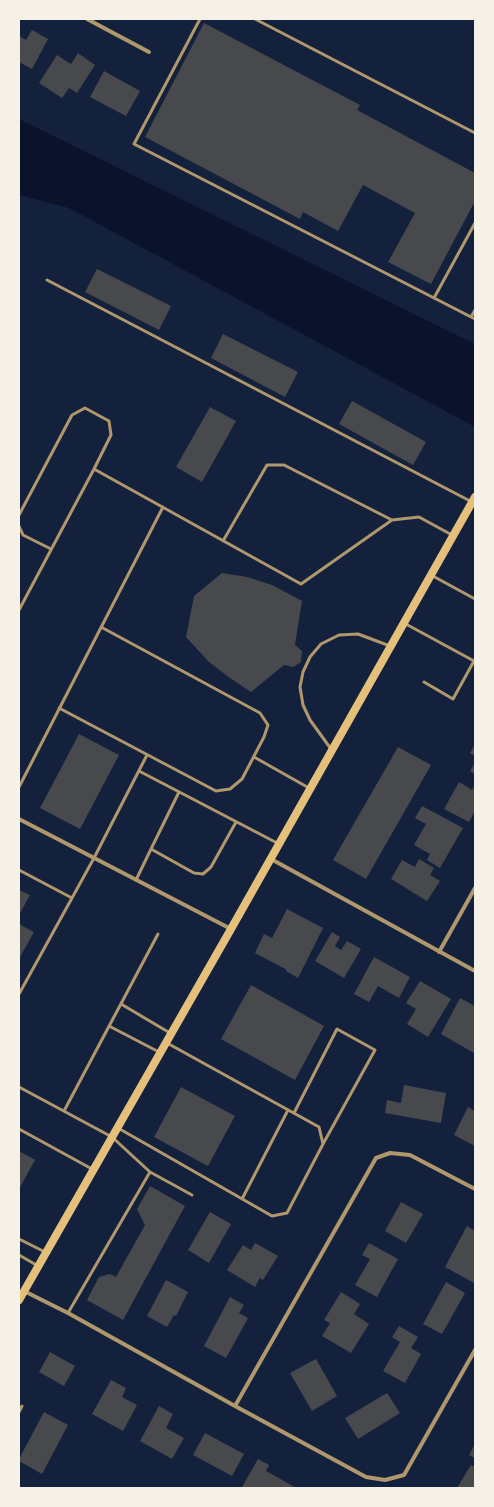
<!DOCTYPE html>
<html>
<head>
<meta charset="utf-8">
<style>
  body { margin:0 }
  #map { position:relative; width:494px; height:1507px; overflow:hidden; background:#14213d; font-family:Montserrat,sans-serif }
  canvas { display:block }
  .frame { position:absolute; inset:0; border:20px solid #f6f1e7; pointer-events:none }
</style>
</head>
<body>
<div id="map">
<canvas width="494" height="1507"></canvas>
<div class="frame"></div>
</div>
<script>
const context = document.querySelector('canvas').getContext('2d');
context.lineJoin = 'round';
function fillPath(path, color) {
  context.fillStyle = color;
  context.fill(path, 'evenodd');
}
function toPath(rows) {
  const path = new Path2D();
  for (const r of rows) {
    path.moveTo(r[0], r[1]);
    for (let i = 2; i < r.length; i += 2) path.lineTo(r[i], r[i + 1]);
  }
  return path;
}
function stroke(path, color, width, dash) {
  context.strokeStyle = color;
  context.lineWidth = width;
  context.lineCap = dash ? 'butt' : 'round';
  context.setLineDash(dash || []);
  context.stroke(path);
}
fillPath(toPath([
  [19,119,475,344,475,427,69,208,19,195]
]), '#0b132b');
fillPath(toPath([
  [204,23,360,105,357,110,475,173,475,201,431,284,388,262,415,213,363,185,338,231,303,212,300,219,145,137],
  [32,30,48,39,32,69,19,62,19,36,26,40],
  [78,53,95,65,77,93,69,88,62,98,39,83,57,55,71,64],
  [104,71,140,91,126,116,90,97],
  [97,269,171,306,159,330,85,292],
  [223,334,298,372,285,397,211,358],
  [352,401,426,442,413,465,339,424],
  [210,407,236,421,202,482,176,467],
  [222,573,247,577,272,585,302,601,295,645,302,651,301,662,293,667,284,665,251,692,230,678,209,662,186,637,194,596],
  [79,734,119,755,80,829,40,808],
  [475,744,475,756,470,753],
  [398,747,431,765,366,879,333,860],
  [475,763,475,774,470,771],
  [459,782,472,790,475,785,475,811,469,822,444,809],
  [422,806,463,828,440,868,427,860,430,854,414,845,426,824,415,818],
  [419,859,434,868,430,875,440,881,427,901,391,879,402,860,415,867],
  [19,890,30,895,19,915],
  [287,909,323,928,298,978,286,971,287,970,255,953,264,934,272,938],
  [19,924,34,932,19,959],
  [332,932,340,937,335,946,341,950,347,941,361,949,344,978,315,961],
  [374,957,410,977,399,998,378,986,369,1002,354,994],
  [420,981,451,999,428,1037,407,1024,416,1009,406,1003],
  [251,985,324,1026,295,1080,221,1039],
  [460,998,475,1006,474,1053,441,1034],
  [404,1085,446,1093,441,1123,385,1113,387,1100,401,1103],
  [181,1087,235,1116,208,1166,154,1137],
  [468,1107,475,1111,475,1146,454,1135],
  [19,1151,35,1160,19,1189],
  [150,1186,185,1206,123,1320,87,1300,99,1277,110,1274,116,1277,145,1225,137,1209],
  [401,1202,423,1214,406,1243,385,1231],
  [210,1212,231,1224,209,1263,188,1250],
  [467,1226,475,1231,474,1283,445,1267],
  [255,1243,278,1256,263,1280,260,1278,255,1287,227,1270,243,1245,251,1250],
  [369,1243,398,1259,377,1297,355,1285,370,1259,362,1255],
  [166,1280,188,1292,176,1316,174,1315,167,1327,147,1316],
  [446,1282,465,1293,442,1334,423,1324],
  [341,1292,360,1304,354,1314,369,1324,351,1353,322,1336,330,1323,324,1320],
  [230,1297,244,1305,239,1313,248,1318,226,1358,204,1346],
  [399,1326,418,1337,411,1348,421,1354,405,1383,383,1371,400,1342,392,1337],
  [50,1352,75,1366,64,1386,39,1372],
  [316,1359,337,1396,312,1411,290,1373],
  [111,1380,126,1388,122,1397,137,1405,123,1431,92,1414],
  [387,1393,400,1413,358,1439,345,1418],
  [159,1406,173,1414,166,1428,184,1438,172,1459,140,1441],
  [44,1412,68,1425,42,1474,19,1461,19,1459],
  [205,1433,244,1454,232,1476,193,1455],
  [475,1444,475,1458,469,1455],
  [258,1459,269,1465,266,1471,293,1486,292,1488,242,1487],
  [471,1465,475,1467,475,1488,457,1488]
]), '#48494c');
stroke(toPath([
  [200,19,134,144,475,319],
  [255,19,475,133],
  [47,280,472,502],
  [434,298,475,223],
  [471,317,475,310],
  [19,515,72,415,85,408,109,421,111,435,94,469],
  [19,526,23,535,51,549],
  [223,541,267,465,284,465,392,520,419,517,452,535],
  [431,575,475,599],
  [19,610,94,469,301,584,392,520],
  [404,623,474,661,453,699,424,682],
  [59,708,216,791,230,789,242,779,264,737,268,725,260,713,101,627],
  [331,749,310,720,303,705,300,687,303,672,310,657,321,644,339,635,358,634,390,646],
  [254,757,309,788],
  [139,771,279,844],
  [19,787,163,507],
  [179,792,151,849,194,873,203,874,211,867,236,822],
  [19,870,72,898,19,994],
  [136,880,151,849],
  [72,898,94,858,147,755],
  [121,1004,170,1033],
  [109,1026,159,1052],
  [19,1087,112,1137,150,1172,192,1195],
  [64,1111,158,934],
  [294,1113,337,1029,375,1050,323,1144],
  [118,1128,272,1216,287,1213,323,1144,319,1127,167,1043],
  [19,1129,92,1169],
  [242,1199,288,1110],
  [19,1239,45,1252],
  [19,1255,38,1266],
  [68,1313,150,1172],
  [19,1412,22,1406]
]), '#b1986c', 3);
stroke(toPath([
  [87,19,149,52],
  [19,819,231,929],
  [271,859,475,971],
  [439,952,475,888],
  [24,1291,68,1313,235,1406,366,1477,385,1480,404,1475,475,1350],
  [235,1406,376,1158,390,1153,410,1155,475,1189]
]), '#b1986c', 4);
stroke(toPath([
  [19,1300,231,929,475,497]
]), '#e5c07b', 8);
</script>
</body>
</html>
